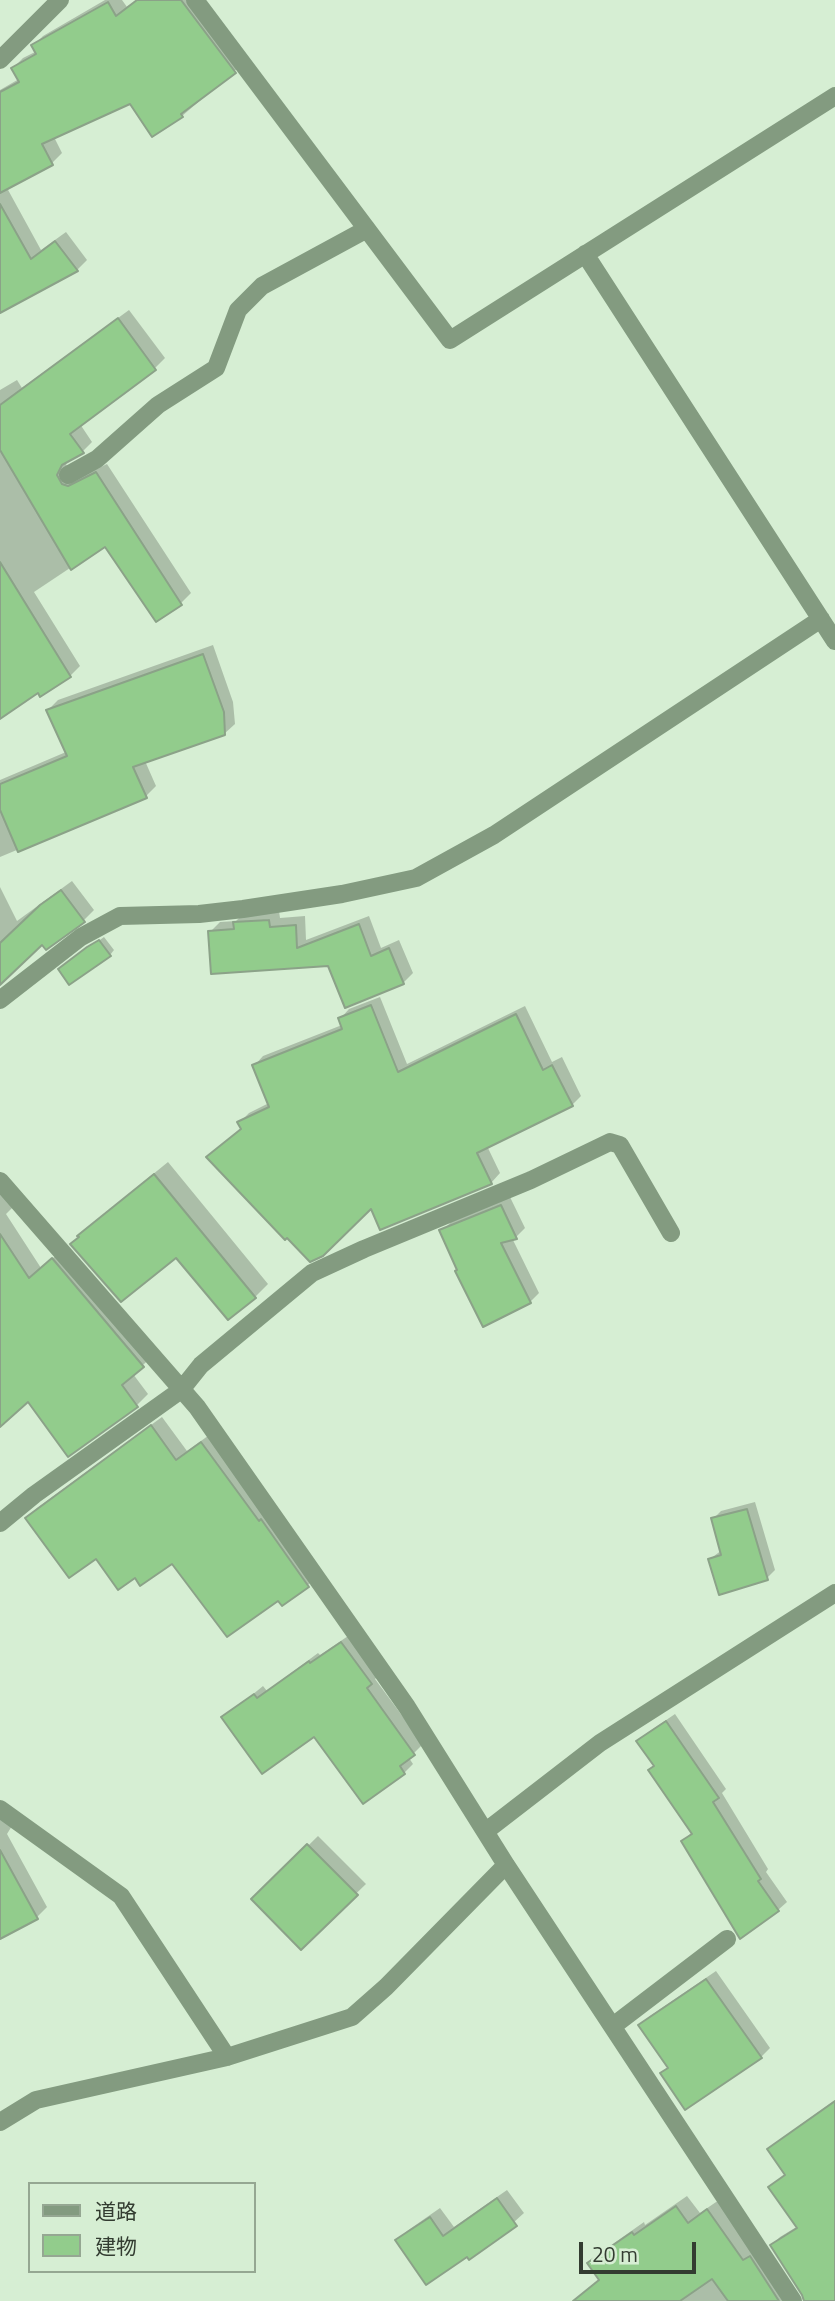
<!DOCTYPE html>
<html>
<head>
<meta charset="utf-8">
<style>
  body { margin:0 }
  #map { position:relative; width:835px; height:2301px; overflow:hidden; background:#d6eed3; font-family:"Titillium Web","Noto Sans JP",sans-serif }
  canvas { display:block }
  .legend { position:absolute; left:28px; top:2182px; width:228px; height:91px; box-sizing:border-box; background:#d6eed3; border:2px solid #95a792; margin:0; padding:9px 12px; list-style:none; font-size:21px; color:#333c31 }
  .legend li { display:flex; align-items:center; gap:14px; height:35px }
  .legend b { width:35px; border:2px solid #95a792 }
  .scale { position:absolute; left:579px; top:2242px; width:117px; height:32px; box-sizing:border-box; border:4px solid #333c31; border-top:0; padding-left:9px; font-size:21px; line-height:24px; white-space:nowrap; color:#333c31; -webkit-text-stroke:5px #d6eed3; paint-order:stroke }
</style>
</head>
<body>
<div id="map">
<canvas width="835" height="2301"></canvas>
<ul class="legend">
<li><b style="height:9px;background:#839b80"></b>道路</li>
<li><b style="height:19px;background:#92cc8c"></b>建物</li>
</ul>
<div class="scale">20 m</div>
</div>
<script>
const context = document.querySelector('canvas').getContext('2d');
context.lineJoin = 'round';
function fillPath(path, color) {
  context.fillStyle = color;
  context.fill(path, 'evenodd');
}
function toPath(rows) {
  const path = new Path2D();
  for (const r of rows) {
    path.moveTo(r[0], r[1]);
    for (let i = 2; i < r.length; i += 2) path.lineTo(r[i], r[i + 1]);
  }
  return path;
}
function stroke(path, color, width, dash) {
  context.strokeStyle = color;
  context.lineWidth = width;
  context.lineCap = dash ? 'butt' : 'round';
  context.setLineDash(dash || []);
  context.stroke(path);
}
fillPath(toPath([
  [105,0,122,0,127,7,137,0,198,0,245,62,182,116,131,102,54,137,62,153,52,163,7,188,41,250,66,232,87,260,77,270,0,311,0,90,19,79,13,68,23,58,37,51,33,46,43,36],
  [129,310,165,358,155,368,80,424,92,442,82,452,68,460,66,464,72,475,80,477,107,464,191,593,181,603,157,620,106,544,34,592,80,666,70,676,39,690,0,717,0,390,17,380,22,388],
  [213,645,233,702,235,724,224,734,145,761,156,786,146,796,0,857,0,780,66,752,48,710,58,700],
  [72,881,94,910,84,920,46,948,42,942,0,977,0,887,17,921],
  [279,911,280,918,305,916,306,940,369,916,381,948,399,940,413,973,403,983,210,932,220,922,236,921,245,912],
  [104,937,114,950,110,955,65,965],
  [380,997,407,1064,525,1006,552,1062,562,1057,581,1096,572,1105,487,1146,500,1173,491,1183,371,1206,208,1157,242,1128,240,1122,249,1113,269,1103,254,1066,263,1056,342,1025,340,1019,349,1009],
  [168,1162,268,1284,255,1297,176,1255,80,1236,93,1223],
  [0,1180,19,1201,6,1214,41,1268,65,1248,155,1354,133,1374,148,1394,136,1406,29,1400,0,1425],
  [510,1197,525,1228,516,1237,512,1238,539,1293,530,1302,458,1270,442,1231,451,1222],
  [162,1417,187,1451,212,1433,318,1575,308,1585,278,1598,173,1561,135,1575,96,1557,27,1518,37,1508],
  [755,1502,775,1570,767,1578,720,1592,710,1559,722,1550,713,1519,721,1511],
  [351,1634,380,1674,375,1679,423,1744,409,1758,413,1764,404,1773,314,1734,224,1718,263,1686,267,1691,318,1653,320,1655],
  [675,1714,726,1789,722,1793,768,1869,766,1872,787,1902,778,1910,683,1841,692,1832,655,1765,639,1741,647,1733],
  [0,1811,15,1821,7,1834,47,1907,37,1917,0,1937],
  [318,1836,366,1884,301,1947,254,1899],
  [716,1971,770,2048,761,2057,662,2073,669,2066,641,2025,650,2016],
  [835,2100,835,2270,772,2245,780,2237,798,2226,770,2187,786,2173,769,2150,778,2141],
  [507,2190,524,2213,514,2222,427,2283,398,2241,407,2231,440,2208,454,2227],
  [687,2196,700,2213,719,2200,791,2292,782,2301,573,2301,600,2279,590,2263,600,2253,644,2222,645,2225]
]), '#0003');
const building = toPath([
  [137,0,181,0,236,73,181,114,183,117,152,137,130,104,42,144,53,165,0,193,0,92,19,82,11,68,36,54,31,45,108,2,116,16,137,0],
  [0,204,31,259,55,241,78,271,0,313,0,204],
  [118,318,156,370,70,434,84,453,62,465,57,475,62,484,68,486,96,472,182,605,156,622,105,547,71,570,0,450,0,405,118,318],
  [0,562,71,677,40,697,38,693,0,719,0,562],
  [203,654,224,712,225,735,133,767,147,798,18,852,0,810,0,784,67,756,46,710,203,654],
  [61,890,85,922,46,950,42,945,0,985,0,943,40,905,61,890],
  [269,920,270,927,296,925,297,948,359,924,371,956,389,948,404,984,345,1008,328,966,211,974,208,931,234,929,233,922,269,920],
  [99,940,111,956,69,985,58,969,87,947,99,940],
  [371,1005,398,1072,516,1014,543,1070,552,1065,573,1106,477,1153,492,1184,380,1230,371,1209,323,1256,310,1262,287,1238,285,1240,206,1157,241,1129,237,1122,269,1107,252,1065,342,1029,338,1018,371,1005],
  [154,1174,256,1298,228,1320,176,1258,121,1302,70,1244,79,1237,77,1236,154,1174],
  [501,1205,517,1239,501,1243,531,1303,483,1327,455,1271,457,1270,439,1230,501,1205],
  [0,1234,29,1278,52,1258,144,1367,122,1385,138,1407,68,1457,28,1402,0,1427,0,1234],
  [151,1425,176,1460,201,1442,259,1521,261,1519,309,1587,282,1606,278,1601,227,1637,172,1564,140,1586,135,1578,118,1590,96,1559,69,1578,25,1518,151,1425],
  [747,1509,768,1580,719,1595,708,1559,721,1555,711,1518,747,1509],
  [341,1642,372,1684,367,1688,415,1755,400,1766,405,1774,363,1804,314,1737,262,1774,221,1717,254,1694,257,1698,309,1661,310,1663,341,1642],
  [666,1721,719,1798,713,1802,761,1879,758,1881,779,1911,740,1939,681,1841,692,1834,648,1770,654,1766,636,1741,666,1721],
  [307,1844,358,1895,301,1950,251,1899,307,1844],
  [0,1850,38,1919,0,1939,0,1850],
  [706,1979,762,2058,685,2110,660,2073,668,2068,638,2025,706,1979],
  [835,2101,835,2301,804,2301,802,2295,770,2245,797,2228,768,2187,785,2175,767,2149,835,2101],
  [497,2198,517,2226,469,2260,467,2257,426,2285,395,2240,430,2217,443,2236,497,2198],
  [676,2206,688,2223,707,2209,743,2260,750,2256,779,2301,728,2301,712,2279,680,2301,573,2301,599,2280,587,2263,632,2232,634,2235,676,2206]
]);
fillPath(building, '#92cc8c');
stroke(building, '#8ba288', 2);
stroke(toPath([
  [195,0,450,340,835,96],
  [0,60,60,0],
  [585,254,835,641],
  [68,475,97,459,158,405,216,368,238,310,262,286,367,229],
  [0,1000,81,937,120,916,199,914,243,909,342,894,416,878,494,835,821,619],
  [0,1181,197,1407,407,1707,506,1865,793,2301],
  [0,1523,34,1495,181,1390,201,1365,312,1273,364,1249,531,1180,610,1142,620,1145,671,1233],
  [0,1809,121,1896,227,2057],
  [486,1831,600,1743,835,1593],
  [613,2026,727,1939],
  [0,2122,36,2100,227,2057,352,2017,386,1987,506,1865]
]), '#839b80', 18);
</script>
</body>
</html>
